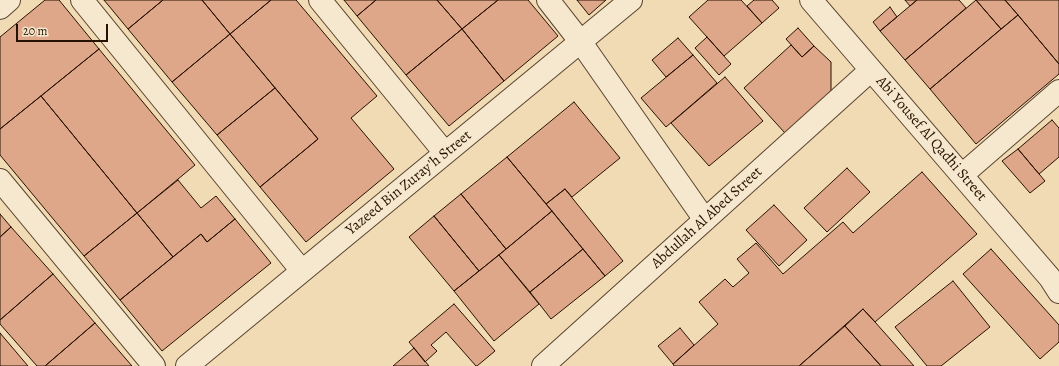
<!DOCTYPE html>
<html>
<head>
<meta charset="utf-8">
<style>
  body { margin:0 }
  #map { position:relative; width:1059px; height:366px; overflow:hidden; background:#f1dbb5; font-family:Alegreya,serif }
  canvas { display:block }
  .scale { position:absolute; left:16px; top:24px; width:92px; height:18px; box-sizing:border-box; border:2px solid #271100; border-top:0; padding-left:5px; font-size:12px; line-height:14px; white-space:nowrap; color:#271100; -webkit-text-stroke:3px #f6e8cf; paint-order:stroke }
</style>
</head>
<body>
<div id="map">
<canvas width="1059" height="366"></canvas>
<div class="scale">20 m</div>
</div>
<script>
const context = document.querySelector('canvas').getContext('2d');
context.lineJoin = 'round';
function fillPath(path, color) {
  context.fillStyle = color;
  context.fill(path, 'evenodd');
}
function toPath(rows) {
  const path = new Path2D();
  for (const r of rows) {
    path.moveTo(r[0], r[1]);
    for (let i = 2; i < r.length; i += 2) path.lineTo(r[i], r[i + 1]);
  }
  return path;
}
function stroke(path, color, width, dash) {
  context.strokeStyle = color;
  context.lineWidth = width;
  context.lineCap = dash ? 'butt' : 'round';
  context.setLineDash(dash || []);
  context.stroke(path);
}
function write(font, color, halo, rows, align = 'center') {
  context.font = font + ' Alegreya,serif';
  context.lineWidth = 4;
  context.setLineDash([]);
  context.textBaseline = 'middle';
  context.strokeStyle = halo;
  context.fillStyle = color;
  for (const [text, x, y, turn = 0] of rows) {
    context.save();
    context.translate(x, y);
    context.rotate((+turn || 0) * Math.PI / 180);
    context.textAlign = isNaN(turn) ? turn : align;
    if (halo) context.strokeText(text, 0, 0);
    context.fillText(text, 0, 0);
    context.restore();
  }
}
const building = toPath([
  [45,0,59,0,99,49,0,129,0,37,45,0],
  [104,0,163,0,128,29,104,0],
  [163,0,202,0,230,34,172,82,128,29,163,0],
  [202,0,271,0,230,34,202,0],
  [271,0,296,0,377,96,351,118,394,169,306,242,260,187,318,139,230,34,271,0],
  [344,0,376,0,357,16,344,0],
  [376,0,437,0,462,29,406,75,357,16,376,0],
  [437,0,498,0,462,29,437,0],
  [498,0,528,0,558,36,504,81,462,29,498,0],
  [577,0,606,0,589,15,577,0],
  [708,0,741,0,762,23,724,56,689,17,708,0],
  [754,0,772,0,779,8,762,23,747,6,754,0],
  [905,0,917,0,910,6,905,0],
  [917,0,959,0,966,8,905,60,880,31,917,0],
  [976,0,1005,0,1018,15,1001,29,976,0],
  [976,0,1001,29,930,89,905,60,976,0],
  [1005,0,1059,0,1059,64,1018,15,1005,0],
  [890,7,897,17,880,31,873,22,890,7],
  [1018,15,1059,64,1059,74,976,144,930,89,1018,15],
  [798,28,814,46,802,57,786,39,798,28],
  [462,29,504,81,449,126,406,75,462,29],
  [230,34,275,88,217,135,172,82,230,34],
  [707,37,731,64,719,75,695,48,707,37],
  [678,38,693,55,666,77,652,60,678,38],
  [791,45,802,57,814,46,831,62,831,94,785,133,744,88,791,45],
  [99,49,195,165,137,213,41,96,99,49],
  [693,55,717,83,666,127,641,98,693,55],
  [725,77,763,121,709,166,671,123,725,77],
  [275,88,318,139,260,187,217,135,275,88],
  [41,96,137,213,84,256,0,155,0,129,41,96],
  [574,102,620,158,572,197,565,189,546,204,507,157,574,102],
  [1052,120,1059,128,1059,157,1039,174,1018,149,1052,120],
  [1018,149,1045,181,1030,193,1002,161,1018,149],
  [507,157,552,211,506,249,461,194,507,157],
  [847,168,870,192,827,232,804,208,847,168],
  [922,172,977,234,875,322,863,309,799,366,674,366,673,364,718,324,699,302,725,279,733,287,749,273,737,259,756,243,783,274,843,222,853,233,922,172],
  [178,180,201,208,216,196,235,219,207,242,201,234,173,257,137,213,178,180],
  [565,189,623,261,605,276,546,204,565,189],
  [461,194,506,249,479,271,434,216,461,194],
  [774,205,807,240,779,266,746,230,774,205],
  [552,211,583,249,530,292,499,255,552,211],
  [137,213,173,257,120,300,84,256,137,213],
  [0,214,11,227,0,237,0,214],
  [434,216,479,271,454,291,409,237,434,216],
  [235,219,271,263,162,351,120,300,201,234,207,242,235,219],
  [11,227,53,274,0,320,0,237,11,227],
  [583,249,605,276,551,319,530,292,583,249],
  [991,249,1059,325,1059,342,1040,359,963,274,991,249],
  [499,255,539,304,494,341,454,291,499,255],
  [53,274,95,323,45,366,37,366,0,324,0,320,53,274],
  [953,281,990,327,941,366,927,366,895,327,953,281],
  [454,304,495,351,477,366,476,366,446,332,431,345,437,351,425,362,409,342,454,304],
  [863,309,875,322,914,366,881,366,845,326,863,309],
  [95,323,132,366,45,366,95,323],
  [845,326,881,366,799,366,845,326],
  [680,328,694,345,673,364,658,346,680,328],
  [0,333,28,366,0,366,0,333],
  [414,348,429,366,393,366,414,348]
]);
fillPath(building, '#dea78a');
stroke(building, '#271100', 1);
const street = toPath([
  [82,0,302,271],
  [320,0,445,153],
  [548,0,580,41,705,220],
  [811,0,1050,278,1059,292],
  [0,8,9,0],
  [962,175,1059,91],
  [0,180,154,366],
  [187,366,631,0],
  [543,366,871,70]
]);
stroke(street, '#5a442d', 24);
stroke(street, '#f6e8cf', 22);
write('15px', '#271100', '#f6e8cf', [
  ["Abi Yousef Al Qadhi Street",931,139,49],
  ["Yazeed Bin Zuray'h Street",409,183,-39],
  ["Abdullah Al Abed Street",707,218,-42]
]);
</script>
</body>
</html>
